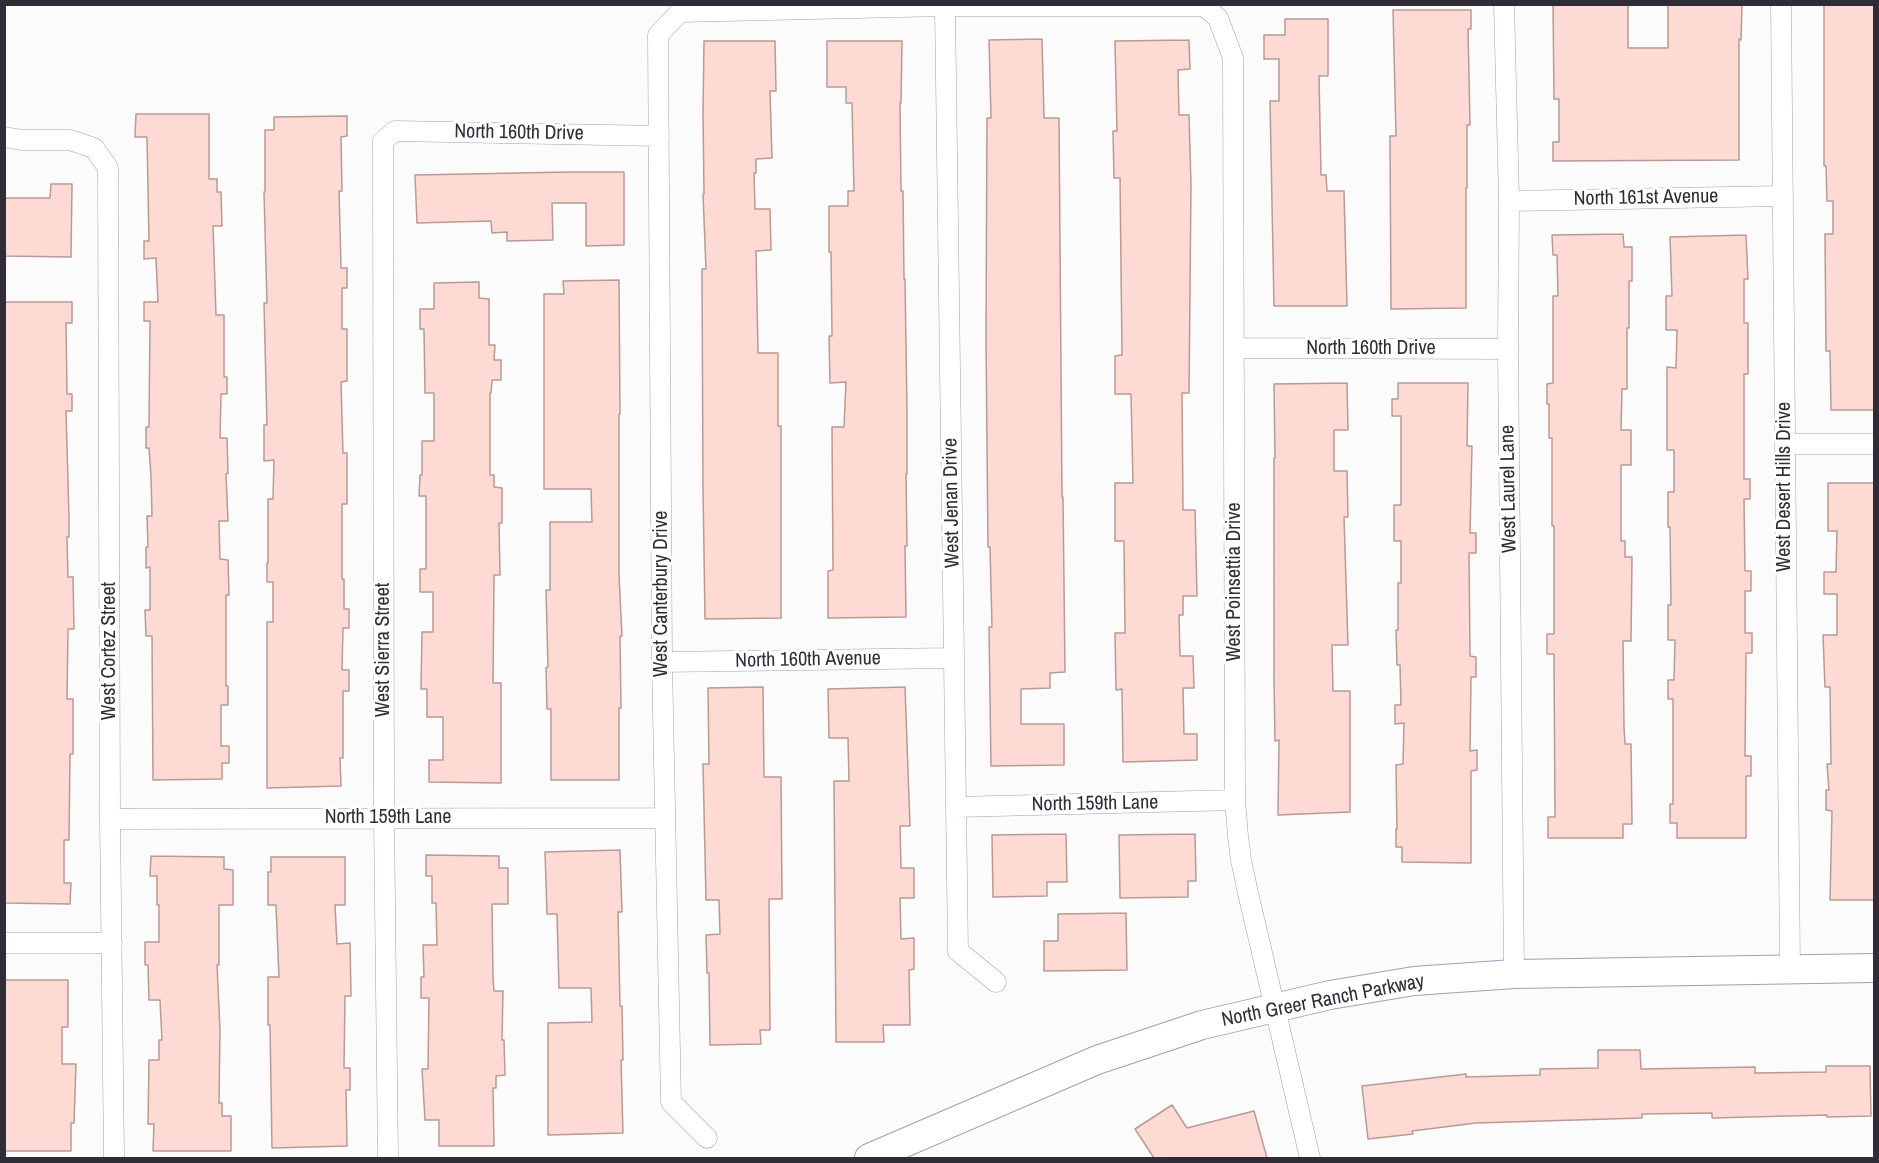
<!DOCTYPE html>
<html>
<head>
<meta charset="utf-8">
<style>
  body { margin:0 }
  #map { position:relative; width:1879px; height:1163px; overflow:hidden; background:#fbfbfb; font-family:"Archivo Narrow",sans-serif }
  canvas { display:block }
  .frame { position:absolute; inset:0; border:6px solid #302d38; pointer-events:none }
</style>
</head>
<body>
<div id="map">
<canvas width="1879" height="1163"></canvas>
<div class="frame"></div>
</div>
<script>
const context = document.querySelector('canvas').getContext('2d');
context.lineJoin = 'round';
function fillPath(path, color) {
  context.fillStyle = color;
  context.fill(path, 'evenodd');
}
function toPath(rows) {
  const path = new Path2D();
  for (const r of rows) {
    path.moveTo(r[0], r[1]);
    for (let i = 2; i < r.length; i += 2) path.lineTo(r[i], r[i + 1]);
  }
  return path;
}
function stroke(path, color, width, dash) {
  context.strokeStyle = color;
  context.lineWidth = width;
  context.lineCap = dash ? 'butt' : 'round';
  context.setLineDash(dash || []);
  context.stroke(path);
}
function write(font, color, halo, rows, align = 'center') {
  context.font = font + ' "Archivo Narrow",sans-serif';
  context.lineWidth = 6;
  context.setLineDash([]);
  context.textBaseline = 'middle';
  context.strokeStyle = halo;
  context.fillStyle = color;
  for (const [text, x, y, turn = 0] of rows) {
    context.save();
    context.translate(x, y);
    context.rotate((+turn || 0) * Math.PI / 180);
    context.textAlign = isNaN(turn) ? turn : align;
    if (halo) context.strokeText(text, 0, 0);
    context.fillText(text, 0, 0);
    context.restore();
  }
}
const building = toPath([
  [1553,4,1628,4,1628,48,1668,48,1668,4,1742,4,1741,40,1739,39,1739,160,1553,161,1553,142,1559,142,1559,99,1554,99,1553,4],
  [1824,4,1875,4,1875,410,1831,410,1830,351,1826,351,1825,234,1833,234,1833,201,1827,201,1826,166,1824,166,1824,4],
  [1393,10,1471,10,1471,29,1468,29,1470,125,1467,125,1467,188,1466,188,1466,308,1391,309,1390,136,1396,136,1393,10],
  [1285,19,1328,19,1328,76,1319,76,1321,175,1326,175,1327,191,1344,191,1347,306,1274,306,1270,101,1279,101,1279,59,1264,59,1264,35,1285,35,1285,19],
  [1042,39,1044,118,1059,118,1062,497,1063,497,1065,672,1050,673,1050,688,1021,689,1021,724,1064,724,1064,765,991,766,989,627,992,627,990,547,988,547,986,338,987,118,991,118,989,40,1042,39],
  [1189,40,1190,69,1178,70,1179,115,1189,115,1191,185,1189,393,1182,393,1183,510,1195,510,1197,596,1183,596,1183,615,1179,615,1180,656,1193,656,1194,688,1183,688,1184,734,1197,734,1197,760,1123,762,1122,689,1116,690,1115,633,1125,633,1124,541,1115,541,1115,483,1133,483,1131,394,1115,394,1115,356,1122,355,1120,178,1114,178,1113,131,1117,131,1115,41,1189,40],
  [704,41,775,41,776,91,770,91,772,158,756,159,756,173,754,173,755,209,770,209,771,250,756,251,758,353,778,353,778,426,781,426,781,618,705,619,703,487,702,269,706,269,703,194,704,194,703,113,704,41],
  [827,41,902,41,901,103,900,103,901,191,903,191,904,279,905,279,907,411,907,474,906,474,907,546,905,546,906,617,828,618,828,571,833,570,832,427,844,427,846,382,830,383,829,336,832,336,831,252,829,252,829,206,848,206,848,191,854,191,852,103,846,103,846,87,827,87,827,41],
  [136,114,209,114,209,179,217,179,217,192,221,192,222,226,213,226,216,315,224,315,224,377,227,377,227,394,221,394,220,438,227,438,228,473,226,474,228,521,219,521,220,559,228,560,229,595,226,595,226,686,228,686,228,705,221,705,221,746,229,746,229,763,222,763,222,779,153,780,152,636,146,636,145,610,150,610,150,567,146,568,146,547,148,547,147,516,152,516,151,476,149,448,146,448,146,427,149,427,150,321,144,321,144,302,158,302,156,258,144,259,144,241,149,241,147,137,135,137,136,114],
  [347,116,347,136,341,137,342,191,339,191,341,268,347,268,347,288,342,288,342,329,347,329,347,381,341,382,343,453,347,453,347,504,342,504,342,579,344,579,344,609,349,609,349,628,343,628,342,670,349,670,349,691,343,691,343,758,340,758,341,786,267,788,267,622,273,622,273,582,267,582,267,563,268,563,268,499,273,499,274,460,264,461,264,425,267,425,264,303,267,303,264,192,265,192,265,130,274,130,274,117,347,116],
  [569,172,624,172,624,245,586,246,586,203,552,203,553,240,507,241,507,232,492,233,491,221,417,223,415,175,569,172],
  [51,184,72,184,71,257,4,256,4,198,50,198,51,184],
  [1623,234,1624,247,1632,247,1632,281,1629,281,1629,328,1627,328,1627,389,1622,389,1621,430,1631,430,1631,465,1621,465,1621,541,1625,541,1625,557,1632,557,1631,641,1623,641,1624,727,1625,744,1631,744,1632,824,1623,824,1623,838,1548,838,1548,817,1555,817,1554,654,1547,654,1547,634,1554,634,1554,526,1552,526,1552,438,1549,438,1549,404,1547,404,1547,384,1553,383,1553,296,1558,296,1557,255,1553,255,1552,235,1623,234],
  [1746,235,1748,279,1744,279,1744,323,1748,323,1748,374,1744,374,1744,479,1750,479,1750,499,1744,499,1745,571,1751,571,1751,591,1745,591,1745,633,1752,633,1752,653,1746,653,1745,756,1751,756,1751,776,1746,776,1746,838,1677,838,1677,823,1670,823,1670,804,1673,804,1673,699,1668,699,1668,680,1674,680,1675,640,1668,640,1668,605,1671,605,1670,527,1668,527,1668,492,1674,492,1674,450,1667,450,1667,367,1676,368,1677,330,1666,330,1666,296,1672,296,1670,237,1746,235],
  [619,280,620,414,619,414,619,575,622,636,620,636,621,708,619,708,619,780,551,780,551,709,547,709,546,668,548,667,546,590,550,590,550,522,592,522,591,489,544,489,544,294,564,294,563,281,619,280],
  [479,282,479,298,489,299,489,345,495,345,494,360,501,360,501,380,492,380,491,393,490,393,490,475,494,475,494,487,502,488,502,523,499,523,500,575,494,575,493,683,501,683,501,783,429,782,429,760,443,760,443,717,427,717,427,689,421,689,422,632,433,632,433,592,420,592,420,569,426,569,426,496,419,496,420,475,422,475,422,441,434,441,434,393,425,393,424,329,420,329,420,309,434,309,434,283,479,282],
  [4,302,72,302,72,323,66,323,67,394,72,394,72,411,66,411,69,517,69,537,67,537,68,577,73,577,74,629,68,629,67,699,73,699,73,754,70,754,69,840,64,840,64,883,71,883,70,904,4,903,4,302],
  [1347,383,1348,430,1334,430,1334,471,1347,471,1348,517,1344,517,1348,645,1332,645,1333,691,1350,691,1350,812,1278,815,1279,740,1275,741,1274,677,1274,458,1275,458,1274,384,1347,383],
  [1398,383,1468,383,1467,446,1472,446,1470,533,1476,533,1476,553,1469,553,1470,656,1476,657,1476,677,1471,677,1470,751,1477,750,1477,770,1471,771,1471,863,1402,862,1402,847,1396,847,1396,829,1397,829,1396,765,1403,764,1404,723,1395,724,1395,705,1401,705,1400,665,1397,665,1396,630,1398,630,1398,583,1401,583,1401,541,1394,541,1394,505,1401,505,1401,416,1392,416,1392,399,1398,399,1398,383],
  [1828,483,1875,483,1875,900,1830,900,1832,811,1826,810,1826,790,1829,790,1827,764,1831,764,1830,687,1825,687,1823,635,1837,635,1837,594,1824,594,1824,572,1836,572,1837,531,1828,531,1828,483],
  [763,687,764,777,781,777,782,899,769,899,770,1030,760,1030,761,1044,710,1045,709,973,707,973,706,935,720,934,719,900,706,900,703,764,709,764,708,688,763,687],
  [905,687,910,826,900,826,901,868,914,868,914,898,900,898,901,939,914,938,914,969,909,970,910,1025,883,1025,884,1042,836,1042,834,781,849,781,848,738,829,738,828,689,905,687],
  [1066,834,1067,882,1047,882,1047,896,993,897,992,835,1066,834],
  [1195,834,1196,881,1188,881,1188,897,1120,898,1119,835,1195,834],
  [620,850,622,912,618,912,620,1006,622,1006,623,1060,621,1060,623,1133,548,1135,548,1023,592,1022,591,988,559,988,557,914,547,914,545,852,620,850],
  [426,855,499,856,499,868,508,868,508,904,492,904,493,978,494,991,503,991,502,1040,504,1040,505,1075,496,1076,496,1088,493,1088,494,1146,439,1146,439,1120,425,1120,422,1069,428,1069,429,998,421,998,421,977,424,977,423,945,437,945,436,903,432,903,432,876,426,876,426,855],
  [151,856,224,857,224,869,233,870,233,905,219,905,219,965,217,965,220,1030,219,1103,222,1103,222,1116,231,1116,231,1151,153,1151,154,1124,148,1124,149,1060,159,1060,159,1040,162,1040,160,1000,149,1000,148,965,145,965,145,942,159,942,159,905,157,905,157,876,150,876,151,856],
  [271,857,345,857,345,905,335,905,337,944,350,943,351,996,345,996,344,1068,350,1068,350,1090,346,1090,347,1146,272,1148,270,1025,268,1025,268,977,279,977,276,905,268,905,268,872,271,872,271,857],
  [1126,913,1127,970,1044,971,1044,941,1058,941,1058,914,1126,913],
  [4,980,68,980,68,1027,62,1027,62,1064,76,1064,74,1123,71,1123,71,1151,4,1151,4,980],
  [1598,1050,1640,1050,1641,1069,1755,1067,1755,1073,1826,1072,1826,1066,1870,1066,1871,1116,1827,1117,1827,1115,1712,1118,1712,1113,1642,1114,1642,1118,1476,1123,1412,1131,1413,1134,1368,1139,1362,1086,1466,1074,1466,1077,1540,1075,1540,1069,1598,1068,1598,1050],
  [1172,1105,1187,1128,1254,1111,1267,1158,1154,1158,1135,1129,1172,1105]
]);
fillPath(building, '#fddad4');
stroke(building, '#b99a94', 1.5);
const street = toPath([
  [1504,4,1509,201,1508,349,1514,974],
  [1781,4,1790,969],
  [945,6,958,951,996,982],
  [4,137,22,140,70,140,94,148,108,168,110,819,114,1158],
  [1509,201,1783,196],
  [1234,348,1508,349],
  [1785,444,1874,444],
  [662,662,953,658],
  [956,807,1235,800],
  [110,819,665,818],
  [4,943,112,943],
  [707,1138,671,1102,662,662,658,35,680,12,945,6,1204,6,1218,18,1233,58,1235,800,1238,836,1241,860,1248,893,1310,1158],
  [388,1158,384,818,383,141,395,131,659,136]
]);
const secondary = toPath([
  [869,1158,1097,1060,1202,1025,1330,995,1414,981,1514,974,1874,968]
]);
stroke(street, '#a39db7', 21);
stroke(secondary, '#a39db7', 30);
stroke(street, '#fff', 20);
stroke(secondary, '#fff', 28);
write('20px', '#302d38', '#fff', [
  ["North 160th Drive",519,133,1],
  ["North 161st Avenue",1646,198,-1],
  ["North 160th Drive",1371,349],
  ["West Desert Hills Drive",1785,487,-90],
  ["West Laurel Lane",1509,489,-91],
  ["West Jenan Drive",952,503,-91],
  ["West Poinsettia Drive",1235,582,-90],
  ["West Canterbury Drive",662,594,-90],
  ["West Sierra Street",384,650,-90],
  ["West Cortez Street",110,651,-90],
  ["North 160th Avenue",808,660,-1],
  ["North 159th Lane",1095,804,-1],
  ["North 159th Lane",388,818],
  ["North Greer Ranch Parkway",1323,1001,-11]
]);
</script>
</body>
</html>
